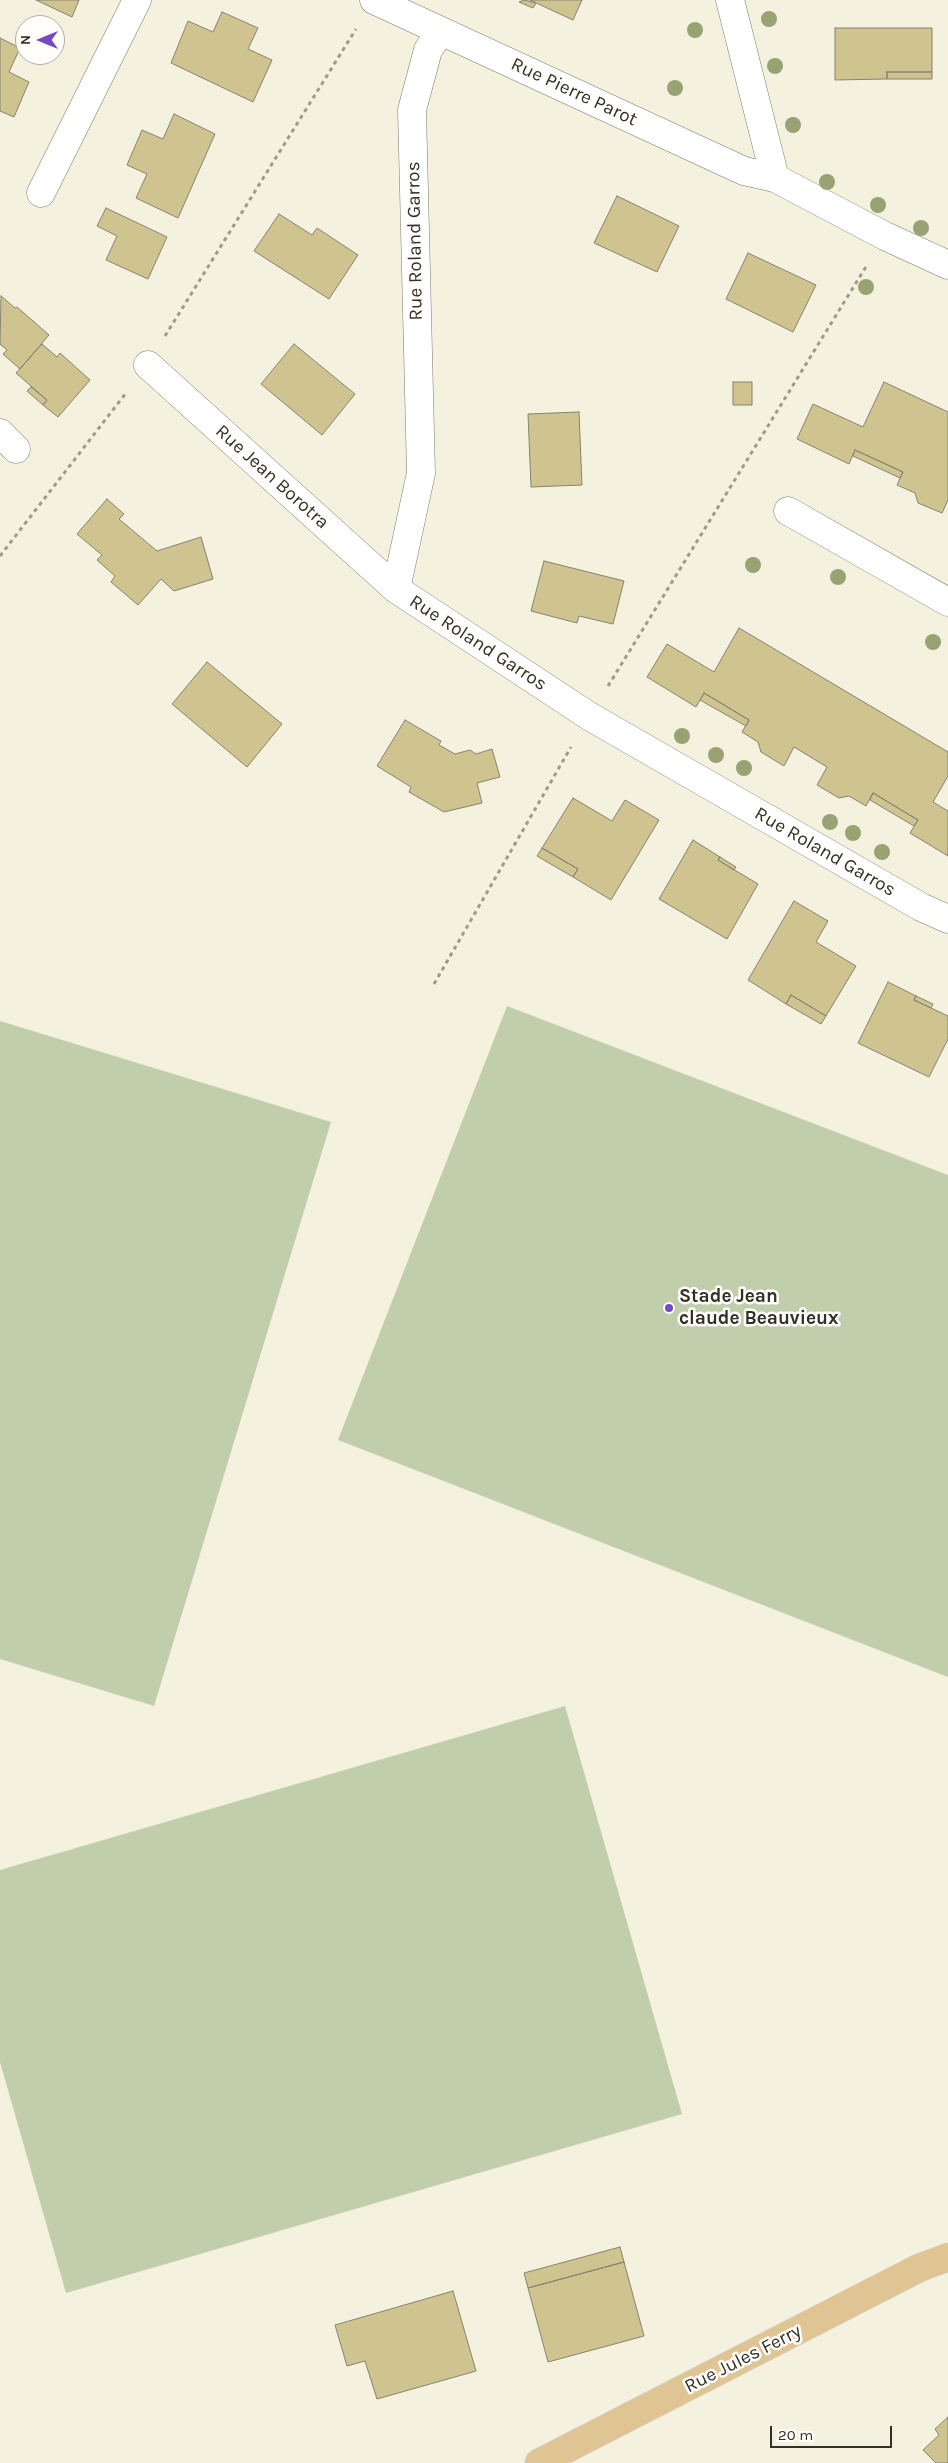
<!DOCTYPE html>
<html>
<head>
<meta charset="utf-8">
<style>
  body { margin:0 }
  #map { position:relative; width:948px; height:2463px; overflow:hidden; background:#f5f1df; font-family:Karla,sans-serif }
  canvas { display:block }
  .north { position:absolute; left:15px; top:15px; width:50px; height:50px; box-sizing:border-box; background:#fffefa; border:1px solid #adaca6; border-radius:50%; rotate:270deg; font-size:14px; font-weight:700; line-height:20px; text-align:center; color:#313029 }
  .north::after { content:''; display:block; margin:auto; width:18px; height:22px; background:#764ac2; clip-path:polygon(50% 0,100% 100%,50% 72%,0 100%) }
  .scale { position:absolute; left:770px; top:2426px; width:122px; height:22px; box-sizing:border-box; border:2px solid #313029; border-top:0; padding-left:6px; font-size:15px; line-height:18px; white-space:nowrap; color:#313029; -webkit-text-stroke:4px #fffefa; paint-order:stroke }
</style>
</head>
<body>
<div id="map">
<canvas width="948" height="2463"></canvas>
<div class="north">N</div>
<div class="scale">20 m</div>
</div>
<script>
const context = document.querySelector('canvas').getContext('2d');
context.lineJoin = 'round';
function fillPath(path, color) {
  context.fillStyle = color;
  context.fill(path, 'evenodd');
}
function toPath(rows) {
  const path = new Path2D();
  for (const r of rows) {
    path.moveTo(r[0], r[1]);
    for (let i = 2; i < r.length; i += 2) path.lineTo(r[i], r[i + 1]);
  }
  return path;
}
function stroke(path, color, width, dash) {
  context.strokeStyle = color;
  context.lineWidth = width;
  context.lineCap = dash ? 'butt' : 'round';
  context.setLineDash(dash || []);
  context.stroke(path);
}
function write(font, color, halo, rows, align = 'center') {
  context.font = font + ' Karla,sans-serif';
  context.lineWidth = 5;
  context.setLineDash([]);
  context.textBaseline = 'middle';
  context.strokeStyle = halo;
  context.fillStyle = color;
  for (const [text, x, y, turn = 0] of rows) {
    context.save();
    context.translate(x, y);
    context.rotate((+turn || 0) * Math.PI / 180);
    context.textAlign = isNaN(turn) ? turn : align;
    if (halo) context.strokeText(text, 0, 0);
    context.fillText(text, 0, 0);
    context.restore();
  }
}
fillPath(toPath([
  [507,1006,948,1175,948,1677,338,1440],
  [0,1021,331,1122,154,1706,0,1659],
  [565,1706,682,2114,66,2293,0,2062,0,1870]
]), '#c1ceab');
const building = toPath([
  [36,0,79,0,72,17,36,0],
  [524,0,536,3,533,8,519,2,524,0],
  [530,0,582,0,573,20,530,0],
  [222,12,258,28,248,49,272,60,253,102,171,63,188,21,213,32,222,12],
  [835,28,932,28,932,72,887,72,887,79,835,80,835,28],
  [0,38,20,48,9,72,29,82,14,117,0,111,0,38],
  [887,72,932,72,932,79,887,79,887,72],
  [174,114,215,134,178,218,136,198,147,174,127,165,142,130,163,139,174,114],
  [617,196,679,226,657,272,594,243,617,196],
  [106,208,167,237,148,279,106,260,117,236,97,226,106,208],
  [279,214,312,235,317,228,358,255,329,299,254,251,279,214],
  [748,253,816,285,793,332,726,299,748,253],
  [1,296,15,308,17,307,49,335,20,369,3,354,7,350,0,344,1,296],
  [42,344,57,357,60,353,90,380,58,417,43,405,47,400,16,373,42,344],
  [294,344,355,394,322,435,261,384,294,344],
  [733,382,752,382,752,405,733,405,733,382],
  [884,382,948,412,948,500,942,513,918,503,915,493,897,485,903,472,855,450,849,464,797,439,813,404,863,427,884,382],
  [31,387,47,400,43,405,27,391,31,387],
  [579,412,582,485,531,487,528,414,579,412],
  [855,450,903,472,900,478,853,456,855,450],
  [107,499,124,514,119,519,157,551,201,537,213,579,174,591,161,579,138,605,111,582,115,576,97,560,102,555,77,534,107,499],
  [544,561,624,581,613,624,579,616,577,623,531,611,544,561],
  [739,628,948,752,948,776,933,802,948,811,948,856,910,833,918,820,873,793,866,806,849,796,839,798,817,785,827,767,794,747,784,766,761,752,758,742,742,732,749,720,704,693,696,707,647,677,667,644,714,672,739,628],
  [207,662,282,724,247,767,172,704,207,662],
  [704,693,749,720,746,726,700,700,704,693],
  [405,720,441,741,439,745,455,754,470,750,476,754,492,749,500,777,477,783,482,803,444,812,409,792,411,787,377,766,405,720],
  [873,793,918,820,914,826,870,800,873,793],
  [573,798,612,821,625,800,659,820,611,900,573,877,578,869,542,848,573,798],
  [693,840,720,857,718,860,758,884,727,939,659,899,693,840],
  [542,848,578,869,573,877,537,856,542,848],
  [720,857,736,867,734,870,718,860,720,857],
  [794,901,828,921,816,942,856,966,826,1016,791,995,786,1004,748,980,794,901],
  [888,982,916,996,914,1000,948,1016,948,1039,929,1077,858,1043,888,982],
  [791,995,826,1016,821,1024,786,1004,791,995],
  [916,996,933,1004,931,1008,914,1000,916,996],
  [620,2247,624,2262,528,2288,524,2273,620,2247],
  [624,2262,644,2336,548,2362,528,2288,624,2262],
  [453,2291,476,2371,377,2399,365,2361,347,2366,335,2325,453,2291],
  [948,2417,948,2463,936,2463,923,2450,939,2435,935,2429,948,2417]
]);
fillPath(building, '#cfc490');
stroke(building, '#858271', 1);
const minor = toPath([
  [374,0,744,171,775,178],
  [730,0,775,178,885,236,948,265],
  [441,31,428,50,412,110,421,473,396,589,589,716,921,907,948,919],
  [41,193,137,0],
  [148,365,396,589],
  [0,433,16,449],
  [788,511,948,602]
]);
const major = toPath([
  [539,2463,919,2268,948,2257]
]);
stroke(minor, '#7c7969', 29);
stroke(major, '#d6d6d4', 29);
stroke(toPath([
  [165,336,356,29],
  [0,556,126,393],
  [608,686,867,265],
  [434,984,571,747]
]), '#9e9b8e', 3, [4, 4]);
stroke(minor, '#fff', 28);
stroke(major, '#dfc594', 28);
context.fillStyle = '#99a272';
for (const [x, y] of [
  [769,19],
  [695,30],
  [775,66],
  [675,88],
  [793,125],
  [827,182],
  [878,205],
  [921,228],
  [866,287],
  [753,565],
  [838,577],
  [933,642],
  [682,736],
  [716,755],
  [744,768],
  [830,822],
  [853,833],
  [882,852]
]) {
  context.beginPath();
  context.arc(x, y, 8, 0, 2 * Math.PI);
  context.fill();
}
for (const [x, y, r, color] of [
  [669,1308,5,"#764ac2"]
]) {
  const dot = new Path2D();
  dot.arc(x, y, r, 0, 2 * Math.PI);
  context.fillStyle = color;
  context.fill(dot);
  stroke(dot, '#fffefa', 2);
}
write('19px', '#313029', '#fffefa', [
  ["Rue Pierre Parot",574,92,25],
  ["Rue Roland Garros",415,241,-91],
  ["Rue Jean Borotra",272,477,42],
  ["Rue Roland Garros",478,643,33],
  ["Rue Roland Garros",825,852,30],
  ["Rue Jules Ferry",743,2359,-27]
]);
write('bold 19px', '#313029', '#fffefa', [
  ["Stade Jean",679,1297],
  ["claude Beauvieux",679,1319]
], 'left');
</script>
</body>
</html>
